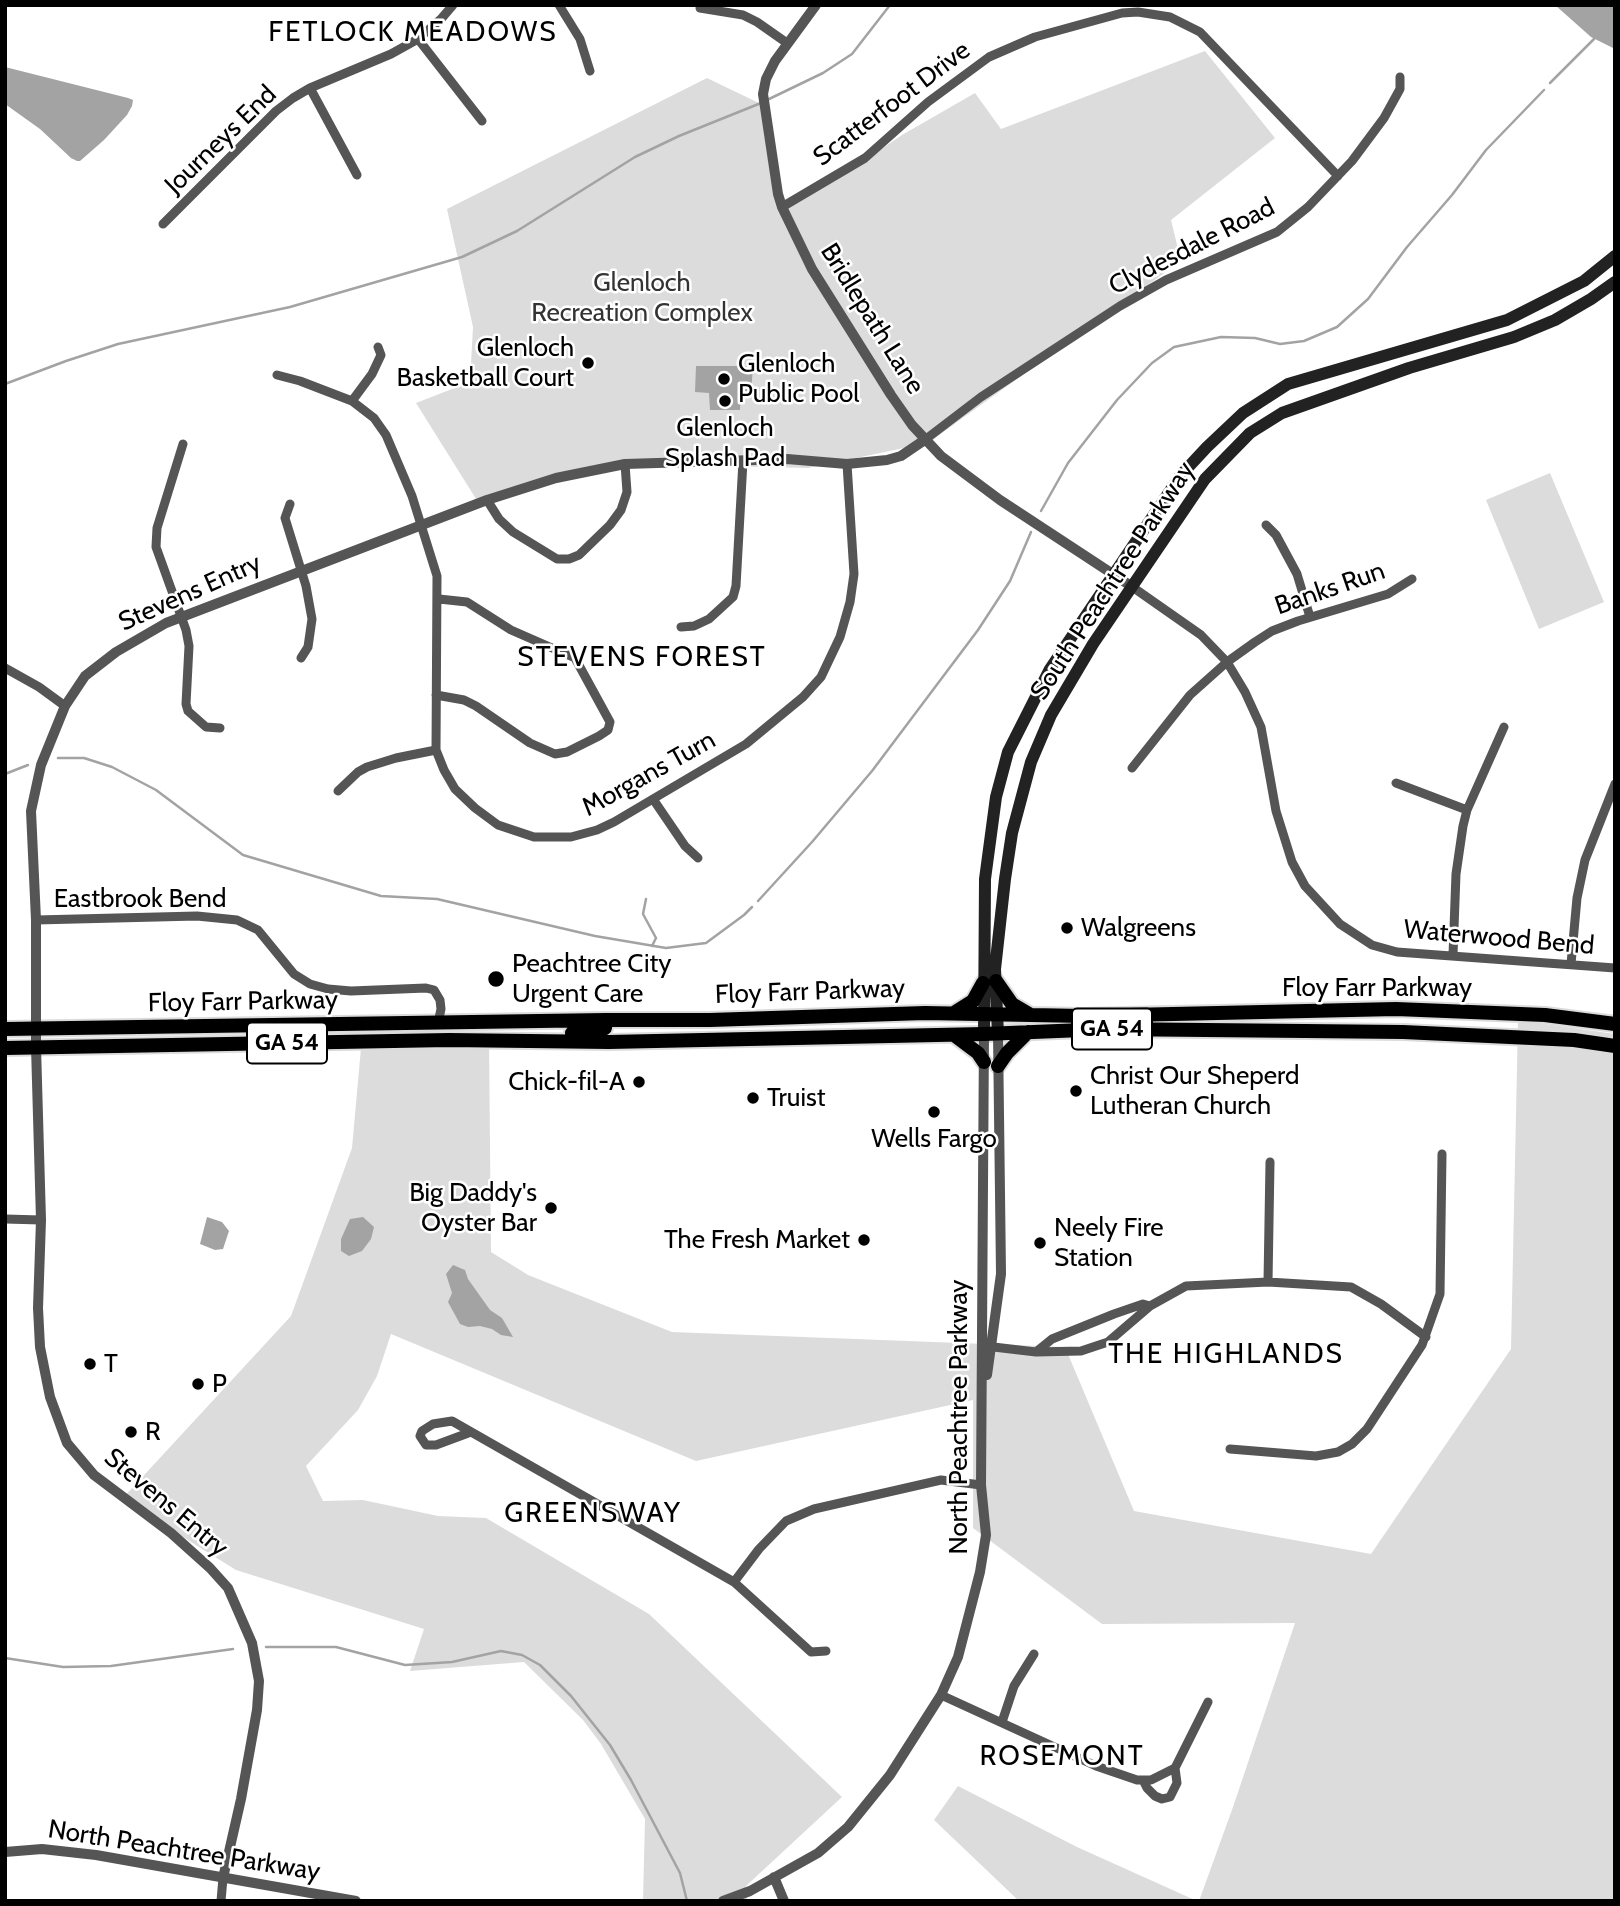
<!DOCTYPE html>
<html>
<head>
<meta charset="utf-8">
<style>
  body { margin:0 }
  #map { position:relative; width:1620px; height:1906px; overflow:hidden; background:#fff; font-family:Cabin,sans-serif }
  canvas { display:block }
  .frame { position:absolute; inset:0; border:7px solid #000; pointer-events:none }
</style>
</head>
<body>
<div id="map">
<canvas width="1620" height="1906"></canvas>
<div class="frame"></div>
</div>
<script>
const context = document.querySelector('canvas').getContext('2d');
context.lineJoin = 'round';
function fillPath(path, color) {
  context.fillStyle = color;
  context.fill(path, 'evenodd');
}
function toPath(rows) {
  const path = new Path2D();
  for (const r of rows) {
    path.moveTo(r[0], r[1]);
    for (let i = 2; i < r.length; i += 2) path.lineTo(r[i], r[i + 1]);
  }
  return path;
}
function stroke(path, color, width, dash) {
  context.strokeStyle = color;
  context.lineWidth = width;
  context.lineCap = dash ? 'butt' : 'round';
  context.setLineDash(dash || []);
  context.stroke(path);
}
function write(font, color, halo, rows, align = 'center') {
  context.font = font + ' Cabin,sans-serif';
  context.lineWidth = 5;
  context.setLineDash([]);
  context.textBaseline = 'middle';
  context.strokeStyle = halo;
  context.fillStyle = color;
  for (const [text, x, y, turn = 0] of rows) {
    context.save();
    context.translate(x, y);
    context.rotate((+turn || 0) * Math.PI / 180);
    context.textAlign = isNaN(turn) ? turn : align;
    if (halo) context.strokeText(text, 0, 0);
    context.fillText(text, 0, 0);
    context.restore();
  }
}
fillPath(toPath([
  [1205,51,1275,138,1171,220,1181,261,928,443,808,468,634,464,478,502,416,403,470,382,473,327,447,209,707,78,765,106,784,210,836,180,902,135,975,93,1001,129],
  [1550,473,1604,602,1539,629,1486,500],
  [1518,1020,1615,1034,1615,1901,1199,1901,1233,1807,1295,1623,1102,1624,973,1528,973,1400,696,1461,391,1334,377,1376,358,1410,306,1466,323,1501,363,1500,438,1516,486,1518,649,1614,842,1797,746,1886,747,1901,643,1901,645,1819,601,1744,583,1720,524,1662,410,1671,424,1629,236,1570,122,1499,291,1316,352,1148,361,1048,489,1039,491,1252,528,1275,672,1332,1065,1347,1134,1511,1371,1554,1511,1349],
  [958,1786,1077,1847,1197,1901,1019,1901,934,1820]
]), '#dcdcdc');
fillPath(toPath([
  [1555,5,1615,5,1615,49,1591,37],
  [5,67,128,98,133,100,132,106,127,115,104,140,80,161,77,161,71,158,40,129,5,104],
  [696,366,753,366,751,393,741,393,740,410,710,410,709,393,695,392],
  [207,1217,222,1222,229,1231,223,1249,215,1250,200,1244],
  [363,1217,374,1227,371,1239,362,1251,349,1256,341,1251,341,1239,350,1219],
  [453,1265,465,1270,468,1279,490,1310,502,1318,513,1337,501,1335,492,1329,480,1326,468,1327,460,1324,448,1302,452,1293,446,1274]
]), '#a3a3a3');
stroke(toPath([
  [1550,83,1594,39],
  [767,100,823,73,852,54,890,5],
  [5,384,66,361,118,344,290,307,462,257,517,231,635,157,679,136,761,103],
  [1041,511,1068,463,1117,400,1152,363,1174,347,1221,337,1255,338,1280,344,1304,341,1337,327,1368,299,1407,247,1452,195,1486,150,1544,90],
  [58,758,84,758,112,767,156,790,243,855,381,896,437,899,595,936,666,948,706,943,744,915,752,907],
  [5,774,28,765],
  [646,899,643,914,656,938,652,946],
  [758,901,812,842,872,771,978,630,1010,581,1031,532],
  [266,1647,336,1647,405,1665,452,1662,501,1651,522,1655,540,1665,571,1696,610,1745,631,1780,680,1873,687,1901],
  [5,1658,63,1667,111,1666,233,1649]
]), '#a3a3a3', 2.5);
const primary = toPath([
  [996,981,1012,1004,1029,1014],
  [954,1013,973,1001,983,983],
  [5,1029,606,1020,710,1020,925,1013,1084,1016,1396,1009,1545,1015,1615,1024],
  [572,1033,600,1031,605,1028,606,1020],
  [954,1035,978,1053,984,1062],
  [5,1048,449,1040,609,1042,984,1034,1107,1029,1403,1032,1574,1040,1615,1046],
  [998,1066,1007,1053,1028,1032]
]);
stroke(primary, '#dbdbdb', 18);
stroke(toPath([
  [559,5,580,39,590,71],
  [700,8,743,15,757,22,787,43],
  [418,39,482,121],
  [310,88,357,175],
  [782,207,865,158,928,102,989,57,1035,37,1122,13,1138,12,1170,17,1200,32,1338,176],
  [163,224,276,111,293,98,310,88,391,54,418,39,441,19,453,5],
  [277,375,300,381,352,401,374,418,386,435,412,496,437,576,436,750,444,770,455,789,475,808,498,825,534,837,571,837,597,830,614,822,746,744,803,697,821,677,840,637,850,602,854,574,847,464],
  [352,401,372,374,381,355,378,347],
  [926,439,981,397,1120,306,1166,280,1277,232,1308,207,1352,161,1384,118,1400,89,1400,77],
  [183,444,157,528,156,547,186,630,189,646,186,704,188,711,206,727,220,728],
  [487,500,499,519,513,532,557,559,569,559,579,555,610,525,621,510,627,492,625,464],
  [290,504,285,518,306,586,312,619,308,647,301,658],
  [1266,525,1276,535,1297,574,1310,617],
  [1131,586,1201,635,1227,662,1245,692,1261,727,1276,811,1292,862,1305,886,1340,924,1372,945,1397,952,1615,968],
  [681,627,694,626,709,619,733,597,736,586,743,461],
  [5,668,39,687,65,706],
  [436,695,464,700,476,706,530,743,555,754,567,752,599,736,608,730,610,722,575,658,511,630,467,602,439,599],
  [1132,768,1190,695,1227,662,1255,642,1272,631,1298,621,1388,594,1412,579],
  [1396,783,1467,810],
  [338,791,358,772,367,767,396,758,436,750],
  [653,799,685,846,698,858],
  [36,920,197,916,237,920,258,930,294,974,310,984,328,989,351,991,426,988,434,990,440,1000,441,1009,438,1023],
  [1453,955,1456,874,1463,826,1467,810,1504,727],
  [1571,964,1577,898,1585,860,1615,784],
  [5,1219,41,1220],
  [1268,1282,1270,1162],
  [985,1346,1036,1352,1081,1351,1108,1342,1150,1306,1186,1286,1268,1282,1351,1287,1381,1304,1426,1337],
  [1036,1352,1052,1339,1114,1314,1143,1304,1150,1306],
  [471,1432,436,1445,426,1445,420,1436,422,1431,433,1424,452,1421,734,1582,811,1652,826,1651],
  [1230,1449,1316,1456,1338,1452,1352,1444,1367,1429,1422,1345,1440,1294,1442,1154],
  [734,1582,759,1549,786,1521,814,1509,941,1480,981,1485],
  [941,1695,1096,1766,1137,1780,1151,1780,1175,1768,1208,1702],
  [1002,1722,1014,1686,1034,1654],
  [1143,1780,1147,1788,1155,1796,1162,1799,1170,1797,1177,1783,1175,1768],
  [221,1901,223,1878]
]), '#555', 9);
stroke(toPath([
  [816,5,775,61,766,79,763,94,778,194,782,207,812,269,891,395,912,425,941,456,1000,500,1131,586],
  [987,1375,1001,1274,998,1034],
  [5,1852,42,1849,96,1855,356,1901],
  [774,1877,784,1901],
  [223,1878,241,1799,257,1710,259,1681,252,1643,228,1588,210,1568,171,1533,94,1475,67,1443,50,1397,40,1347,38,1308,41,1220,36,1047,36,920,31,811,41,765,65,706,85,676,116,652,166,623,487,500,556,478,625,464,787,459,847,464,887,460,901,456,926,439],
  [723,1901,750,1891,818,1853,848,1827,890,1775,941,1695,958,1657,980,1572,986,1535,981,1485,984,1034]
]), '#555', 10);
stroke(toPath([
  [984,1034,985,879,996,797,1008,752,1050,669,1180,476,1207,447,1243,413,1288,384,1507,320,1584,281,1615,256],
  [998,1034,995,969,1005,879,1012,833,1031,762,1051,715,1093,644,1205,479,1250,433,1282,413,1409,368,1514,337,1555,320,1591,299,1615,282]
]), '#222', 12);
stroke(primary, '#000', 14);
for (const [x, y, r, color] of [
  [588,363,7,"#000"],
  [724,379,7,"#000"],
  [725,401,7,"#000"],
  [1067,928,7,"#000"],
  [496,979,9,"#000"],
  [639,1082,7,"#000"],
  [1076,1091,7,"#000"],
  [753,1098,7,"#000"],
  [934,1112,7,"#000"],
  [551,1208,7,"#000"],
  [864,1240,7,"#000"],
  [1040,1243,7,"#000"],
  [90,1364,7,"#000"],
  [198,1384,7,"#000"],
  [131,1432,7,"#000"]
]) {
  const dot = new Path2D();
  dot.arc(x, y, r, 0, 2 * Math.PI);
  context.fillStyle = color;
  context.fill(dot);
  stroke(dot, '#fff', 2.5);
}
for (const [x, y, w] of [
  [1112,1029,80],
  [287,1043,80]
]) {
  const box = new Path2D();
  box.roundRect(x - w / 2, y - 20.5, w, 41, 5);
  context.fillStyle = '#fff';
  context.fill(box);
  stroke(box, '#000', 2);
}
write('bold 24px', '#000', null, [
  ["GA 54",1112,1029],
  ["GA 54",287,1043]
]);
write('26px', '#000', '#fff', [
  ["Scatterfoot Drive",892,104,-37],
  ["Journeys End",221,140,-44],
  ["Clydesdale Road",1192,247,-27],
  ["Bridlepath Lane",872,319,58],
  ["South Peachtree Parkway",1113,581,-57],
  ["Banks Run",1330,589,-19],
  ["Stevens Entry",190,593,-24],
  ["Morgans Turn",649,774,-29],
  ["Eastbrook Bend",140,899],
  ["Waterwood Bend",1499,938,5],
  ["Floy Farr Parkway",1377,988],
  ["Floy Farr Parkway",810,992,-2],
  ["Floy Farr Parkway",243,1002,-1],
  ["North Peachtree Parkway",959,1417,-90],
  ["Stevens Entry",166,1503,40],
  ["North Peachtree Parkway",184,1851,9]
]);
write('26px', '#333', '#fff', [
  ["Glenloch",642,283],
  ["Recreation Complex",642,313]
]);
write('26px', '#000', '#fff', [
  ["Glenloch",574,348,"right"],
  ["Basketball Court",574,378,"right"],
  ["Glenloch",738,364],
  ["Public Pool",738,394],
  ["Glenloch",725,428,"center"],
  ["Splash Pad",725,458,"center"],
  ["Walgreens",1081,928],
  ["Peachtree City",512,964],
  ["Urgent Care",512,994],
  ["Christ Our Sheperd",1090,1076],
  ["Lutheran Church",1090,1106],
  ["Chick-fil-A",625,1082,"right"],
  ["Truist",767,1098],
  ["Wells Fargo",934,1139,"center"],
  ["Big Daddy's",537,1193,"right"],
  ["Oyster Bar",537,1223,"right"],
  ["Neely Fire",1054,1228],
  ["Station",1054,1258],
  ["The Fresh Market",850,1240,"right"],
  ["T",104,1364],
  ["P",212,1384],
  ["R",145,1432]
], 'left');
context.letterSpacing = '2px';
write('28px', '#000', '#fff', [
  ["FETLOCK MEADOWS",413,33],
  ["STEVENS FOREST",642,658],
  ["THE HIGHLANDS",1226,1355],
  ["GREENSWAY",593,1514],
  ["ROSEMONT",1062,1757]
]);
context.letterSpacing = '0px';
</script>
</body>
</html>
